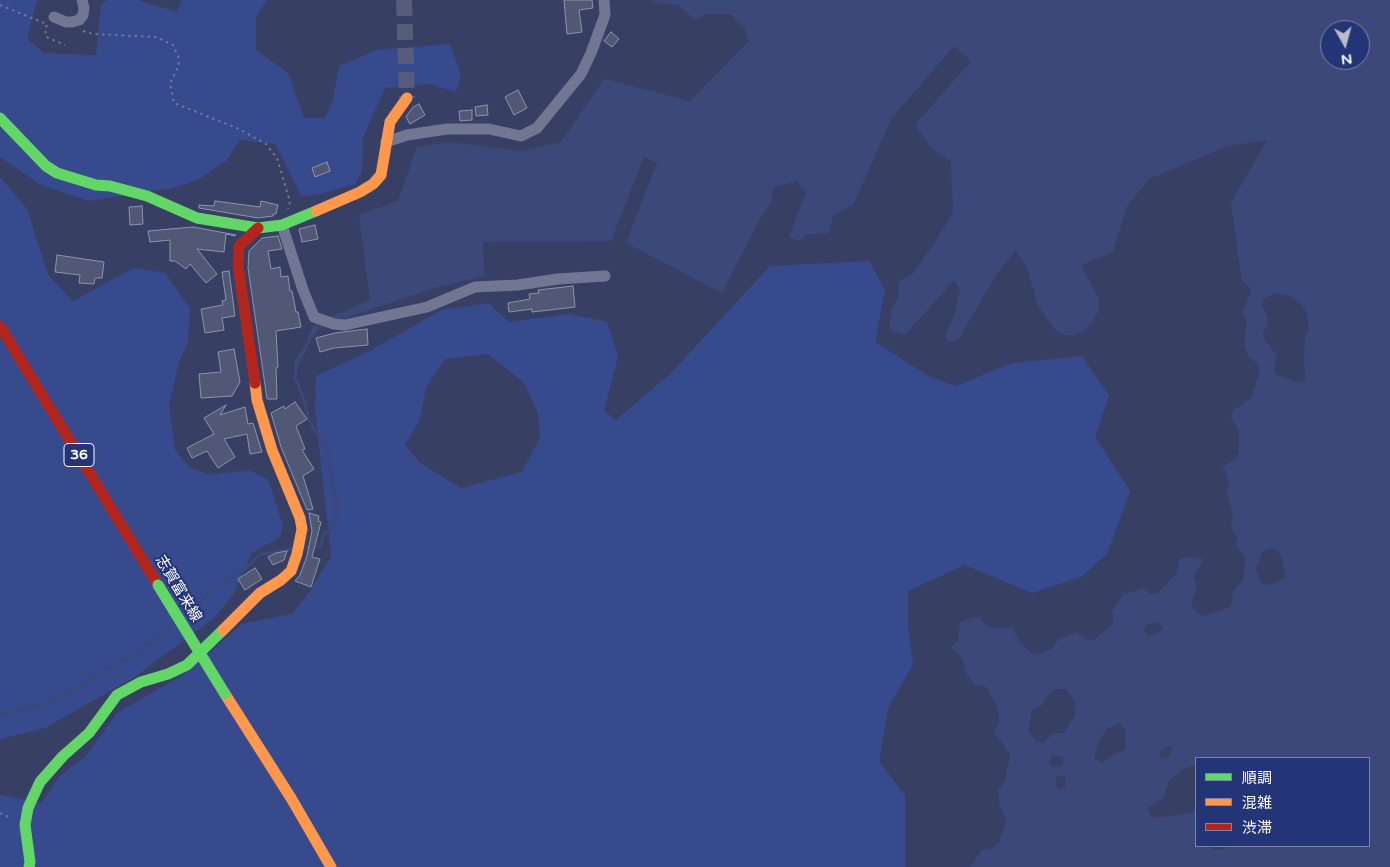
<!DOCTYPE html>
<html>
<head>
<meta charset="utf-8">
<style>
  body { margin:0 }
  #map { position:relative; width:1390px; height:867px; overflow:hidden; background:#374064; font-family:"Varela Round","Noto Sans JP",sans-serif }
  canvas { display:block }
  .legend { position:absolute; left:1195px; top:757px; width:175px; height:90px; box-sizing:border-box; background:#243577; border:1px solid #7c86ad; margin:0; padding:6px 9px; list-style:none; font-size:15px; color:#fff }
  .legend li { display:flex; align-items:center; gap:10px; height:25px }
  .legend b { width:25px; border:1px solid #7c86ad }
  .north { position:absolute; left:1320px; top:20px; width:50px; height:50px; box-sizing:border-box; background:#243577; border:1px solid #7c86ad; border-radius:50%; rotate:173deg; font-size:14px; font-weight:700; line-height:20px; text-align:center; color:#fff }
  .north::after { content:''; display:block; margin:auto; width:18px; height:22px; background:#b9bcc9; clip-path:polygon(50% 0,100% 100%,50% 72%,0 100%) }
</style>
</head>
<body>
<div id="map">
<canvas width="1390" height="867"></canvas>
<ul class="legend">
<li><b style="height:6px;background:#63d668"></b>順調</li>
<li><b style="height:6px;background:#ff974d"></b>混雑</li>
<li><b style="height:6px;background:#b3261e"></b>渋滞</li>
</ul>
<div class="north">N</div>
</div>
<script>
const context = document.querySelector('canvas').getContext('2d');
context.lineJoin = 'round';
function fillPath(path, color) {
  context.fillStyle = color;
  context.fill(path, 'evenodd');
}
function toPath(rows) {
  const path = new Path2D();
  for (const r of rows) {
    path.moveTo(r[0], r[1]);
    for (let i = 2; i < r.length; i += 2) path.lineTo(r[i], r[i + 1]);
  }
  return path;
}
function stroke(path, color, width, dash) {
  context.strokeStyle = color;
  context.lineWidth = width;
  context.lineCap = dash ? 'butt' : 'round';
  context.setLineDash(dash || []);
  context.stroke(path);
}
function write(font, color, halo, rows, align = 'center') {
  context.font = font + ' "Varela Round","Noto Sans JP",sans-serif';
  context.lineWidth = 4;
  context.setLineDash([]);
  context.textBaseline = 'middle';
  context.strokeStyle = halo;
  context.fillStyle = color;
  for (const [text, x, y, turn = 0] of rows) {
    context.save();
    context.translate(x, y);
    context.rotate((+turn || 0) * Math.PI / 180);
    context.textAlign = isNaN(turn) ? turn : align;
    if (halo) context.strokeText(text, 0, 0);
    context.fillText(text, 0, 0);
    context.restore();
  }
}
fillPath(toPath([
  [0,0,37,0,27,39,44,53,96,55,101,5,107,0,137,0,177,12,182,0,267,0,256,17,256,50,288,73,304,118,325,118,333,100,339,66,377,50,450,44,461,75,456,92,429,84,385,88,363,137,362,171,355,184,315,195,301,196,275,144,240,140,226,161,196,181,172,188,89,201,41,185,0,157],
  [0,177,27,209,48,275,73,301,134,268,165,273,190,308,188,343,179,361,169,405,175,450,190,468,211,475,248,470,268,479,283,526,279,538,252,553,233,595,213,619,133,678,45,728,0,739],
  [869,261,885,290,875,342,930,377,956,386,1012,363,1082,356,1109,396,1095,437,1130,491,1107,554,1081,577,1032,593,965,565,908,591,908,626,913,664,888,708,879,761,905,796,905,867,0,867,0,795,41,803,59,777,86,756,117,713,186,673,242,624,292,614,311,590,331,556,315,409,316,376,368,352,442,310,488,303,509,322,570,314,607,322,618,356,604,411,616,420,670,374,770,266],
  [488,354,524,383,538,413,540,437,522,472,461,488,420,463,405,445,420,419,426,388,445,359]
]), '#384a8e');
fillPath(toPath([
  [652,0,1390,0,1390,867,970,867,982,850,992,849,999,842,1007,818,1000,808,998,790,1005,781,1010,755,994,731,999,723,999,713,996,703,985,686,975,685,967,675,962,658,951,647,958,641,960,622,979,616,984,624,991,628,1013,627,1017,638,1033,655,1051,650,1059,639,1076,632,1088,641,1095,639,1113,623,1112,611,1123,595,1144,588,1151,594,1158,593,1177,573,1179,559,1190,557,1204,559,1193,576,1197,586,1191,603,1195,611,1204,616,1228,608,1232,603,1233,592,1244,579,1245,558,1236,545,1237,536,1231,527,1233,513,1226,492,1230,484,1223,467,1236,458,1239,452,1239,430,1231,419,1233,411,1251,398,1260,370,1258,364,1248,356,1244,344,1247,321,1242,314,1251,291,1246,283,1242,281,1231,203,1267,140,1228,146,1149,179,1127,206,1113,252,1081,265,1099,299,1098,312,1092,323,1082,332,1073,335,1064,335,1056,331,1038,306,1028,271,1016,250,996,275,959,339,948,342,945,335,954,316,960,290,954,280,905,335,892,331,889,325,892,308,898,298,899,281,912,275,933,245,953,213,951,161,931,148,915,125,971,61,954,46,892,118,853,205,833,215,829,233,806,235,800,241,789,237,806,192,797,181,773,187,771,203,760,219,722,293,626,243,657,163,644,157,611,241,483,242,484,276,438,287,339,320,320,328,312,338,298,367,293,363,305,346,312,327,315,324,370,300,359,215,398,201,417,147,449,142,521,151,561,142,604,79,690,101,749,41,744,27,730,14,706,14,695,20,679,5,655,3],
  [1330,30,1360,30,1360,60,1330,60],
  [1275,293,1290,296,1300,303,1307,313,1309,329,1305,336,1304,363,1306,381,1296,382,1277,375,1274,371,1277,356,1264,339,1263,333,1268,323,1267,316,1262,306,1263,299],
  [1270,548,1277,550,1282,558,1286,577,1271,585,1262,584,1256,570,1262,552],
  [1160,622,1163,629,1155,634,1149,636,1143,631,1147,624],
  [1055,689,1065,689,1075,701,1075,715,1064,733,1054,733,1043,743,1037,742,1028,731,1032,711,1042,705,1045,699],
  [1120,723,1125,729,1126,749,1114,754,1102,763,1094,759,1098,744,1107,729],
  [1169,746,1174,746,1167,758,1160,758,1160,752],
  [1055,755,1063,758,1063,764,1054,767,1049,763,1050,757],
  [1196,758,1369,758,1369,846,1228,846,1226,849,1213,850,1209,846,1196,846,1196,805,1192,813,1156,818,1151,816,1147,809,1164,797,1169,781,1185,768,1193,766,1196,767],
  [1063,775,1066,779,1065,788,1057,789,1056,777]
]), '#3c4879');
stroke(toPath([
  [297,362,295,377,304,400,309,420,327,449,335,496,336,516,332,527,324,534,320,547,302,547],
  [183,616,225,580,244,570,259,555,294,548],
  [0,715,43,704,58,697,134,654,159,637,174,623]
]), '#3c4879', 3);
const building = toPath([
  [564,0,592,0,593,8,579,10,582,32,567,34,564,0],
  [611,32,619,39,612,47,604,41,611,32],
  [518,90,527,108,514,115,505,97,518,90],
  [419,104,425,115,410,124,406,117,413,107,419,104],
  [487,105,488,115,476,116,475,107,487,105],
  [472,110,472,120,460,121,459,111,472,110],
  [327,162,330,171,315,177,312,168,327,162],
  [215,201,260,207,261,201,278,205,276,214,273,214,273,216,258,218,199,208,199,205,214,206,215,201],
  [142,206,143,224,130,225,129,207,142,206],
  [315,225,318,239,302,242,299,229,315,225],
  [193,227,236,235,235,236,226,234,224,252,197,249,217,274,206,283,190,264,186,269,175,261,170,261,170,240,150,242,148,231,193,227],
  [278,236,282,249,268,251,271,269,280,267,281,277,288,276,290,291,292,291,296,312,298,312,301,327,276,331,278,367,276,368,277,399,267,399,248,268,249,251,262,238,278,236],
  [57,255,104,262,102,278,95,278,94,284,79,283,80,275,55,272,57,255],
  [229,271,235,316,222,318,224,330,205,333,201,309,223,305,222,301,226,300,222,272,229,271],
  [573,286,575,307,532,312,532,309,509,312,508,303,530,299,529,294,539,293,538,290,573,286],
  [367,329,368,345,334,348,320,352,316,338,335,333,367,329],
  [234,349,240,382,232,396,201,398,199,374,221,372,218,352,234,349],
  [295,402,307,419,296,426,305,449,302,450,314,469,303,476,313,509,307,510,281,447,271,413,284,406,285,409,295,402],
  [226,405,220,415,245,407,248,424,253,423,262,452,250,454,247,434,224,439,235,457,218,468,207,451,192,458,187,448,214,434,204,418,226,405],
  [309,513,319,516,318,521,321,522,312,557,320,559,311,587,295,581,300,575,307,556,312,531,309,513],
  [287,551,284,560,273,565,268,557,276,553,287,551],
  [255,568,262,579,245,590,238,579,255,568]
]);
fillPath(building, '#505875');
stroke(building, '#8e94aa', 1);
stroke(toPath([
  [404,0,407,98]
]), '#555d7b', 16, [16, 8]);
stroke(toPath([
  [0,5,44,23],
  [47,25,45,29,46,37,65,45],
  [83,31,93,34,156,37,173,45,178,56,179,65,170,84,174,103,239,129,266,144,277,158,290,202,288,209],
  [0,813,11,818]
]), '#717793', 2, [2.5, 4]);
stroke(toPath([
  [54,17,66,22,72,22,79,20,83,15,84,8,82,0],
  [386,142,407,135,447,129,489,129,521,136,537,128,581,74,591,53,605,15,604,0],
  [282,225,303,290,314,317,334,324,345,325,427,307,475,287,518,285,558,279,605,276]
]), '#717793', 11);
stroke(toPath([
  [0,118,46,166,57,173,96,185,110,186,147,196,197,218,258,228,282,225,316,211],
  [29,867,30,862,25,825,28,808,40,782,63,756,89,733,117,695,141,682,168,674,187,665,223,630]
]), '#63d668', 11);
stroke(toPath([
  [316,211,360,192,373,184,381,175,390,122,407,98],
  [223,630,260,593,281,580,291,571,297,554,302,529,300,518,272,450,257,400,255,383],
  [225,694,291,798,331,867]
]), '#ff974d', 11);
stroke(toPath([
  [0,326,158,585],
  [255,383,238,265,239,246,258,228]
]), '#b3261e', 11);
stroke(toPath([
  [158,585,225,694]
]), '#63d668', 11);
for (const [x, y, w] of [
  [79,455,30]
]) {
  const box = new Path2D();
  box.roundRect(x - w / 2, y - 11.5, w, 23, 4);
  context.fillStyle = '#243577';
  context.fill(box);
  stroke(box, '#fff', 1);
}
write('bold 14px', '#fff', null, [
  ["36",79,455]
]);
write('15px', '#fff', '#243577', [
  ["志賀富来線",178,589,59]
]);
</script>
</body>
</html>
